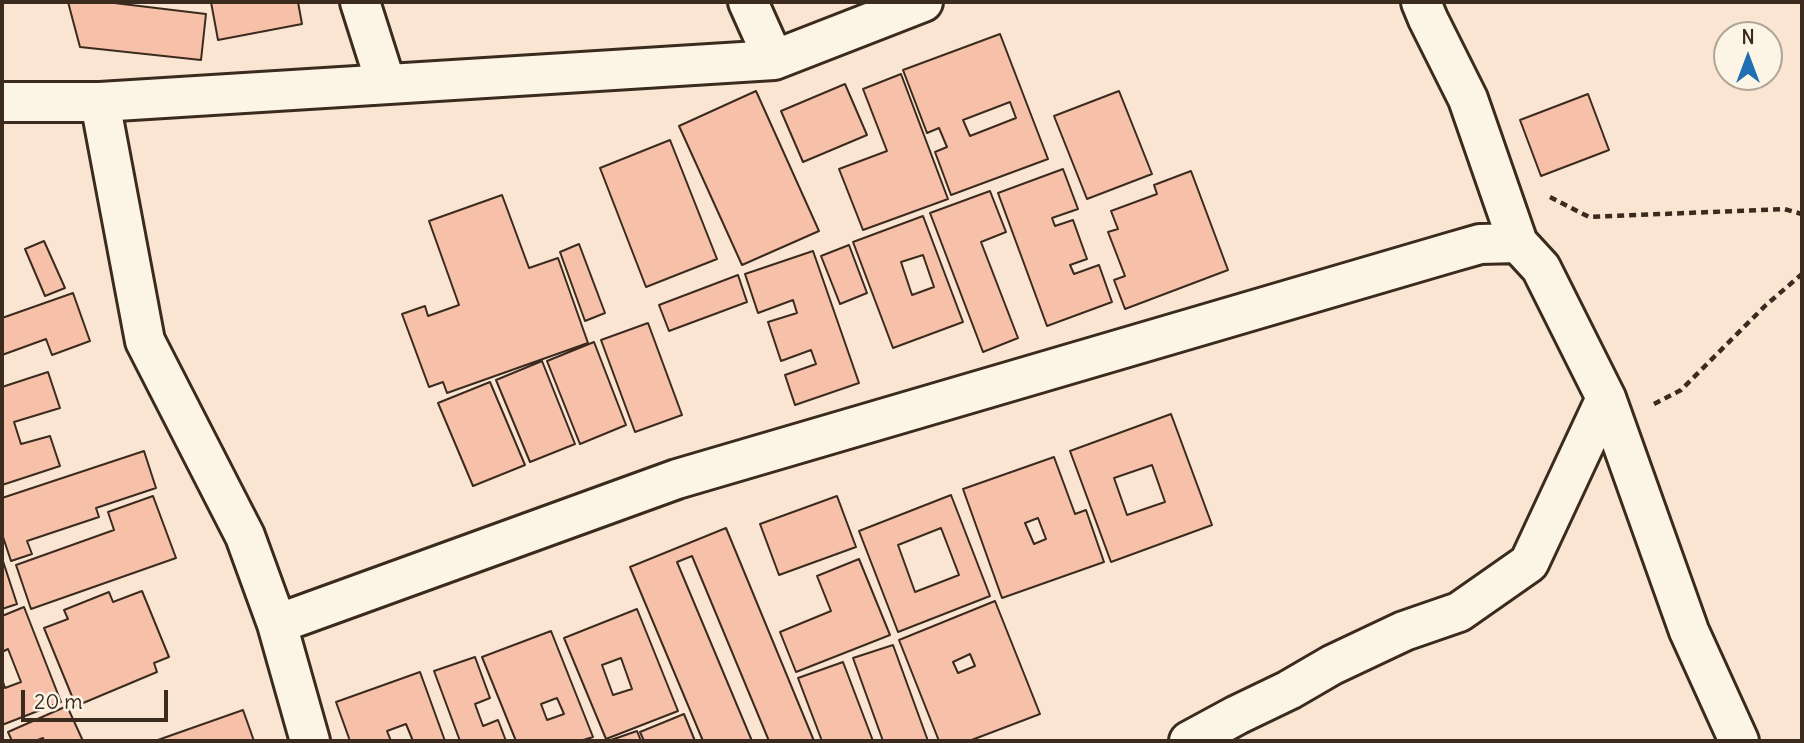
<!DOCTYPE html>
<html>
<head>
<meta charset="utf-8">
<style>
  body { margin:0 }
  #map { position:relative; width:1804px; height:743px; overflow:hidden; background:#fae5d3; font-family:Delius,sans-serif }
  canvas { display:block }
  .frame { position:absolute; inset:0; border:4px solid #3b2a1e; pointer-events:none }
  .north { position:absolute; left:1713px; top:21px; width:70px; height:70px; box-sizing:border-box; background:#fcf5e5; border:2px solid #afa495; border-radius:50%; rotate:0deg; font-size:19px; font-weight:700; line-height:28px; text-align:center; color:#3b2a1e }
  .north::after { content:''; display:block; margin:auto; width:24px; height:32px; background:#1f6fb2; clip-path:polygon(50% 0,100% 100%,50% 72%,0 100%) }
  .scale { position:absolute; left:21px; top:690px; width:147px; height:32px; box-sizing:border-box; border:4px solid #3b2a1e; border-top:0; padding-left:9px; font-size:21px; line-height:24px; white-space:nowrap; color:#3b2a1e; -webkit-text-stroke:5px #fcf5e5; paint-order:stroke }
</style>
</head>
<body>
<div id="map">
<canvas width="1804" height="743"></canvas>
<div class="frame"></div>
<div class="north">N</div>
<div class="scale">20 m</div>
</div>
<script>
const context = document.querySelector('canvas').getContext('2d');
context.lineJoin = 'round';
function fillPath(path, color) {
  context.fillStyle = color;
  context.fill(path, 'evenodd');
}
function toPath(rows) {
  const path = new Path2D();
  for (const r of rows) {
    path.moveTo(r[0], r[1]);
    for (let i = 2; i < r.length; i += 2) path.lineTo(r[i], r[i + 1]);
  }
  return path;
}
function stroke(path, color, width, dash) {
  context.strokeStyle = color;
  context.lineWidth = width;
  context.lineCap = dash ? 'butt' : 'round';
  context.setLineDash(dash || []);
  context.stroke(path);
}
const building = toPath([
  [68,2,106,2,206,14,201,60,80,47,68,2],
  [211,2,298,2,302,24,218,40,211,2],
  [1000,34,1048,159,951,195,935,152,947,147,939,128,927,133,903,70,1000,34],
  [1010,102,1016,118,970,136,963,120,1010,102],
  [901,74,948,199,863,230,839,169,887,151,863,89,901,74],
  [845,84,867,135,803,162,781,111,845,84],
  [756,91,819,231,742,265,679,126,756,91],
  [1119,91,1152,174,1087,199,1054,116,1119,91],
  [1588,94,1609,150,1541,176,1520,120,1588,94],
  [670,140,717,259,646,287,600,168,670,140],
  [1063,169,1078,209,1052,218,1055,226,1073,220,1087,259,1070,265,1074,274,1099,265,1112,302,1047,326,998,193,1063,169],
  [1191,171,1228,270,1125,309,1114,280,1125,276,1108,232,1118,229,1111,211,1157,194,1154,185,1191,171],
  [990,191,1006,232,981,242,1018,338,983,352,930,213,990,191],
  [502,195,529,268,558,258,588,343,447,393,443,382,429,387,402,314,425,306,428,316,459,305,429,221,502,195],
  [923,216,963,322,893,348,853,242,923,216],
  [923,255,934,287,912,295,901,262,923,255],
  [44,241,65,288,45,296,25,249,44,241],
  [579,244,605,313,585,321,560,252,579,244],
  [849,245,867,293,840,304,821,256,849,245],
  [813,251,859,383,795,405,785,375,816,364,811,350,781,361,768,322,797,313,793,300,758,313,745,274,813,251],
  [738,275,747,302,669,331,659,305,738,275],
  [73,293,90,341,52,355,46,339,2,355,2,318,73,293],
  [648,323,682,415,635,432,601,340,648,323],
  [594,342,626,425,580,444,547,361,594,342],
  [542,361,575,444,530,462,496,380,542,361],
  [48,372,60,408,14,422,21,444,50,436,60,466,2,485,2,387,48,372],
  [490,382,525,465,473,486,438,403,490,382],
  [1171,414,1212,525,1111,562,1070,451,1171,414],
  [1152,465,1165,502,1127,515,1114,478,1152,465],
  [144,451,156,488,96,508,99,517,27,541,32,554,11,561,2,534,2,498,144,451],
  [1054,457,1075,514,1086,510,1104,562,1002,598,963,489,1054,457],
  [1038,518,1046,539,1034,544,1025,523,1038,518],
  [951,495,990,596,898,632,859,531,951,495],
  [941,528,959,575,915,592,898,545,941,528],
  [153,496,176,558,31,609,16,565,114,530,108,512,153,496],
  [837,496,856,547,779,575,760,524,837,496],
  [726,528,814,741,769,741,692,556,677,562,752,741,703,741,630,567,726,528],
  [2,558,17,604,2,609,2,558],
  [859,559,890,635,796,672,780,632,831,611,817,576,859,559],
  [142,591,169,657,154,663,157,672,76,706,44,628,68,619,64,610,109,592,113,602,142,591],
  [995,601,1040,714,969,741,939,741,899,640,995,601],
  [970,654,975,666,958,673,953,662,970,654],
  [24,607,61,702,2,725,2,679,5,688,21,682,8,649,2,652,2,616,24,607],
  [637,609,678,711,606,739,564,638,637,609],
  [621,658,632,689,613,695,602,665,621,658],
  [551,631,593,737,580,741,516,741,482,657,551,631],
  [557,698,564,714,547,720,541,704,557,698],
  [893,645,928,741,883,741,853,658,893,645],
  [475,657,490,698,475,704,483,726,498,720,506,741,460,741,434,671,475,657],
  [843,662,873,741,822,741,798,678,843,662],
  [420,672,445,741,413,741,406,724,387,731,391,741,350,741,336,702,420,672],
  [67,706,83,741,44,741,43,738,35,741,12,741,8,732,67,706],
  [243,710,254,741,155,741,243,710],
  [684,714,695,741,644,741,640,732,684,714],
  [637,731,641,741,608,741,637,731]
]);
fillPath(building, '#f6c0a9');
stroke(building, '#3b2a1e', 2);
const minor = toPath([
  [360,2,386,84],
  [748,2,774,60],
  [1421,2,1428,19,1468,99,1518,243,1541,268,1606,398,1689,631,1739,741],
  [2,102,100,102,774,60,923,2],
  [100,102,145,341,245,536,277,624,310,741],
  [277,624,677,479,1452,252,1480,244,1518,243],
  [1189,741,1237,715,1289,690,1332,665,1404,631,1459,612,1529,563,1606,398]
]);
stroke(minor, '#3b2a1e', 44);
stroke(toPath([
  [1550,197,1589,217,1784,209,1802,214],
  [1654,404,1681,390,1766,305,1802,274]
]), '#3b2a1e', 4.5, [7, 5]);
stroke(minor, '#fcf5e5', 38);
</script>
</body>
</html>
